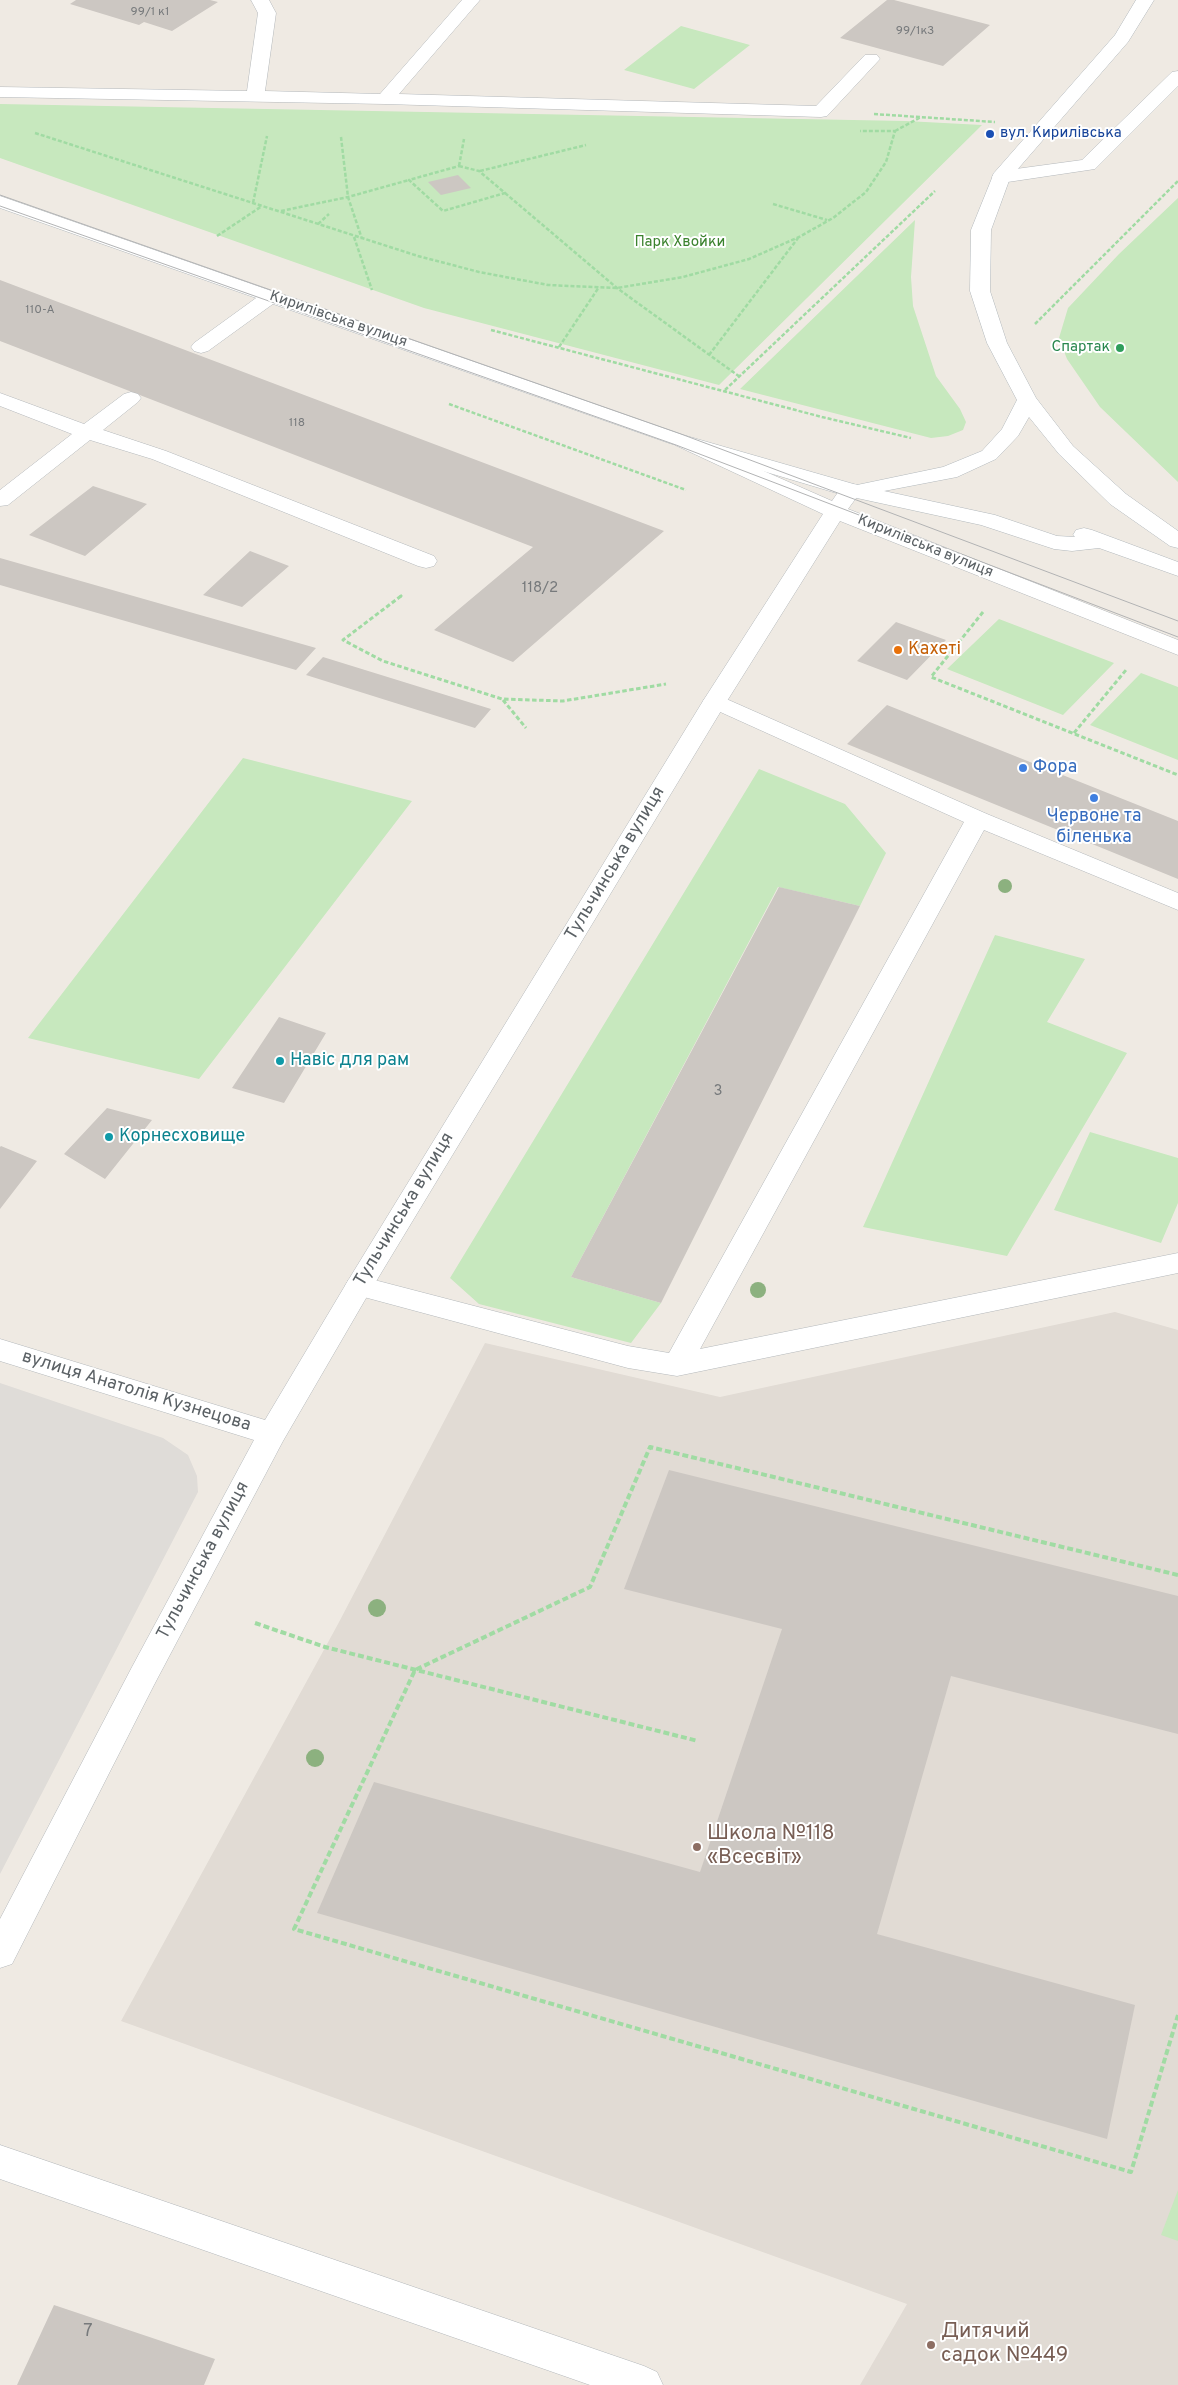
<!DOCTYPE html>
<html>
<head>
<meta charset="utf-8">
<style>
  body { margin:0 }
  canvas { display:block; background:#efeae3 }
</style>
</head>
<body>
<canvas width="1178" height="2385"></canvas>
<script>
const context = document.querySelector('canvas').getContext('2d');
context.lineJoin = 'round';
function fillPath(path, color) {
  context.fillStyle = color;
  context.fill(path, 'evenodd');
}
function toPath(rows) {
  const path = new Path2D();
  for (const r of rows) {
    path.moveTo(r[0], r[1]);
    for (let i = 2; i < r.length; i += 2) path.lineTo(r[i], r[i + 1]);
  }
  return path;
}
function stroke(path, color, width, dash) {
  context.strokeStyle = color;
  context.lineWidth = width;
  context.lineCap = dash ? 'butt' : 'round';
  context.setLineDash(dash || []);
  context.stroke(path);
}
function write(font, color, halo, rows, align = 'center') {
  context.font = font + ' Overpass,sans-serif';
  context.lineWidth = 4;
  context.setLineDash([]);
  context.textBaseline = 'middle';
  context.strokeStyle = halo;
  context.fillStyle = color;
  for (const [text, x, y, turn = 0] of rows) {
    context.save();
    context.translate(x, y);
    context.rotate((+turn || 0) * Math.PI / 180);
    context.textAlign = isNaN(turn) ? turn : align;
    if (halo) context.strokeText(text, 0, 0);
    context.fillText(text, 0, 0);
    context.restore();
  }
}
fillPath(toPath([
  [0,1383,163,1438,188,1455,197,1476,198,1492,0,1874]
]), '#dfdcd8');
fillPath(toPath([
  [1115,1312,1178,1330,1178,2385,860,2385,907,2304,121,2021,338,1624,485,1343,720,1397]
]), '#e1dbd4');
fillPath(toPath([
  [681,26,750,45,694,89,624,70],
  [0,104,906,121,982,125,719,385,424,308,0,158],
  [1178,198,1178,482,1100,407,1067,359,1059,338,1068,308,1119,254],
  [915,220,911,277,913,306,936,376,960,409,966,422,963,430,948,436,931,438,740,389],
  [999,619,1114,663,1063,715,947,669],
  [1141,673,1178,687,1178,760,1090,725],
  [243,758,412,801,199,1079,28,1038],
  [759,769,845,804,886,853,860,906,778,887,571,1277,661,1303,631,1343,479,1304,450,1278],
  [995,935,1085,959,1047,1022,1127,1053,1007,1256,863,1227],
  [1090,1132,1178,1158,1178,1203,1161,1243,1054,1210],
  [1178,2190,1178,2241,1161,2235]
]), '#c7e8be');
fillPath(toPath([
  [76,0,210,0,218,2,172,31,144,22,139,25,70,4],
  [887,0,894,0,990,25,943,66,840,38],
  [458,175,471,188,441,195,428,182],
  [0,280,664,531,513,662,434,630,533,547,0,341],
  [93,486,147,504,85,556,29,535],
  [250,551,289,566,242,607,203,595],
  [0,558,316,648,296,670,0,585],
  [896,622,946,640,907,680,857,661],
  [323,657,491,709,475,728,306,675],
  [887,705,1178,821,1178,879,847,744],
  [779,887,860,906,661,1303,571,1277],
  [279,1017,326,1033,284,1103,232,1088],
  [107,1108,152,1120,105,1179,64,1154],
  [1,1146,37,1161,0,1209,0,1147],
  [669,1470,1178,1596,1178,1734,951,1676,877,1934,1135,2005,1107,2139,317,1913,374,1782,700,1872,782,1629,624,1589],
  [54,2305,215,2359,204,2385,17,2385]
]), '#ccc7c2');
const lane = toPath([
  [251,0,269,0,276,13,265,91,380,94,462,0,480,0,399,94,816,106,865,55,877,55,880,59,827,116,821,117,385,104,0,97,0,87,247,91,258,13,251,0],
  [1178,71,1178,86,1095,169,1001,183,994,181,992,177,994,173,1001,171,1082,160,1172,72,1178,71],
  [270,291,277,293,280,297,277,301,208,351,201,353,194,351,191,347,194,343,263,293,270,291],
  [131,392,138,394,141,398,138,402,103,430,166,451,434,556,437,561,434,566,426,568,418,566,152,459,90,440,8,505,0,506,0,490,72,434,0,406,0,393,84,424,124,394,131,392],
  [715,694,987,814,1178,893,1178,910,984,830,700,1349,1178,1253,1178,1273,677,1376,628,1368,349,1293,345,1286,349,1279,359,1276,628,1346,669,1353,964,822,707,706,703,701,707,696,715,694],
  [0,2145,644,2366,657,2372,663,2385,590,2385,0,2179,0,2145]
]);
const street = toPath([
  [682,435,832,501,843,485,851,484,859,485,862,490,848,509,1178,640,1178,655,840,521,727,701,369,1293,283,1441,154,1685,12,1964,0,1968,0,1919,132,1667,254,1440,0,1361,0,1339,265,1420,349,1279,703,701,823,514,675,445,672,441,675,437,682,435]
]);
const secondary = toPath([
  [1136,0,1154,0,1128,42,1010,178,991,230,990,291,1007,343,1036,398,1073,446,1126,494,1178,531,1178,548,1170,546,1110,504,1059,454,1029,417,1018,436,996,459,957,477,884,491,995,515,1057,536,1075,537,1073,535,1076,530,1084,528,1092,530,1178,562,1178,576,1099,548,1072,551,1054,549,981,525,843,495,669,443,0,208,0,196,683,435,857,485,943,467,982,451,1002,429,1017,400,987,343,970,291,971,230,994,173,1115,35,1136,0]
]);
stroke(lane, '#b4b8bb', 1);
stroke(street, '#b4b8bb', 1);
stroke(secondary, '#b2b8bc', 1);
stroke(toPath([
  [874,114,995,122],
  [895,131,921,117],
  [35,133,418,256,479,272,548,285,617,288,683,277,749,259,799,237,833,218,866,192,886,162,895,131,860,131],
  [341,137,348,197,362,239],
  [459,166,479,171,505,193,443,211,409,180,459,166],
  [459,166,464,139],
  [480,171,586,145],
  [505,193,617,288,740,377],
  [253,203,267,136],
  [773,204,827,220],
  [281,211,348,197,409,180],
  [318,224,329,214],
  [217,236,262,206],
  [354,237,372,290],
  [1035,324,1178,181],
  [491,330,822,417,911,438],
  [559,347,599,287],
  [709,355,798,238],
  [725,390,935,191],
  [449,404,686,490],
  [400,597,402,595]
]), '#a0dba3', 2.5, [4, 2]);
stroke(toPath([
  [401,596,343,640,383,661,502,699,563,701,666,684],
  [983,612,931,677,1178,775],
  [503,700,526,728],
  [1074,733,1126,670]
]), '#a0dba3', 3, [4.5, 2.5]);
stroke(toPath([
  [1178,1575,650,1447,590,1587,415,1670,294,1929,1131,2172,1178,2015],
  [255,1623,325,1647,698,1741]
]), '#a0dba3', 4, [6, 3]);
fillPath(lane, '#fff');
fillPath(street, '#fff');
fillPath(secondary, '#fff');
stroke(toPath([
  [0,195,681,434,1178,621],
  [0,206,676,445,1178,637]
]), '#b2b3b4', 1);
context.fillStyle = '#8cb17f';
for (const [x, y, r] of [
  [1005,886,7],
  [758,1290,8],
  [377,1608,9],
  [315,1758,9]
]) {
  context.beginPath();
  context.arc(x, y, r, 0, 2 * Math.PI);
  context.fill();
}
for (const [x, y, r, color] of [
  [990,134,5,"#1a4fb4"],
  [1120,348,5,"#2e9e5b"],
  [898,650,5,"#e8710a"],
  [1023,768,5,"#3f7fe0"],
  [1094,798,5,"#3f7fe0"],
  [280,1061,5,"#0f9aa8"],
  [109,1137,5,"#0f9aa8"],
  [697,1847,5,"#8d6e63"],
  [931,2345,5,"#8d6e63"]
]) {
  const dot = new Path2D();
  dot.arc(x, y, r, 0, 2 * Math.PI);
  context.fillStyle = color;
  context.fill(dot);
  stroke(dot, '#fff', 2);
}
write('12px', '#777a7c', null, [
  ["99/1 к1",150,13],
  ["99/1к3",915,32],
  ["110-А",40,311],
  ["118",297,424]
]);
write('15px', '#164399', '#fff', [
  ["вул. Кирилівська",1000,134]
], 'left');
write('15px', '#3b822e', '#fff', [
  ["Парк Хвойки",680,243]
]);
write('15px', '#5b6165', '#fff', [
  ["Кирилівська вулиця",338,320,19],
  ["Кирилівська вулиця",925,547,22]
]);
write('15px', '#27864d', '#fff', [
  ["Спартак",1110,348]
], 'right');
write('15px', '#777a7c', null, [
  ["118/2",540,589],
  ["3",718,1092]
]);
write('18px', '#c56008', '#fff', [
  ["Кахеті",908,650]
], 'left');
write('18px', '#366cbe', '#fff', [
  ["Фора",1033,768],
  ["Червоне та",1094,817,"center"],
  ["біленька",1094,838,"center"]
], 'left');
write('18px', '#5b6165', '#fff', [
  ["Тульчинська вулиця",616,864,-59],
  ["Тульчинська вулиця",405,1210,-59],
  ["вулиця Анатолія Кузнецова",136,1392,17],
  ["Тульчинська вулиця",204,1561,-62]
]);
write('18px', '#0d838f', '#fff', [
  ["Навіс для рам",290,1061],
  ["Корнесховище",119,1137]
], 'left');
write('18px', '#777a7c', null, [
  ["7",88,2332]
]);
write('21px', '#785e54', '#fff', [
  ["Школа №118",707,1835],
  ["«Всесвіт»",707,1859],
  ["Дитячий",941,2333],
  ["садок №449",941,2357]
], 'left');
</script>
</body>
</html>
